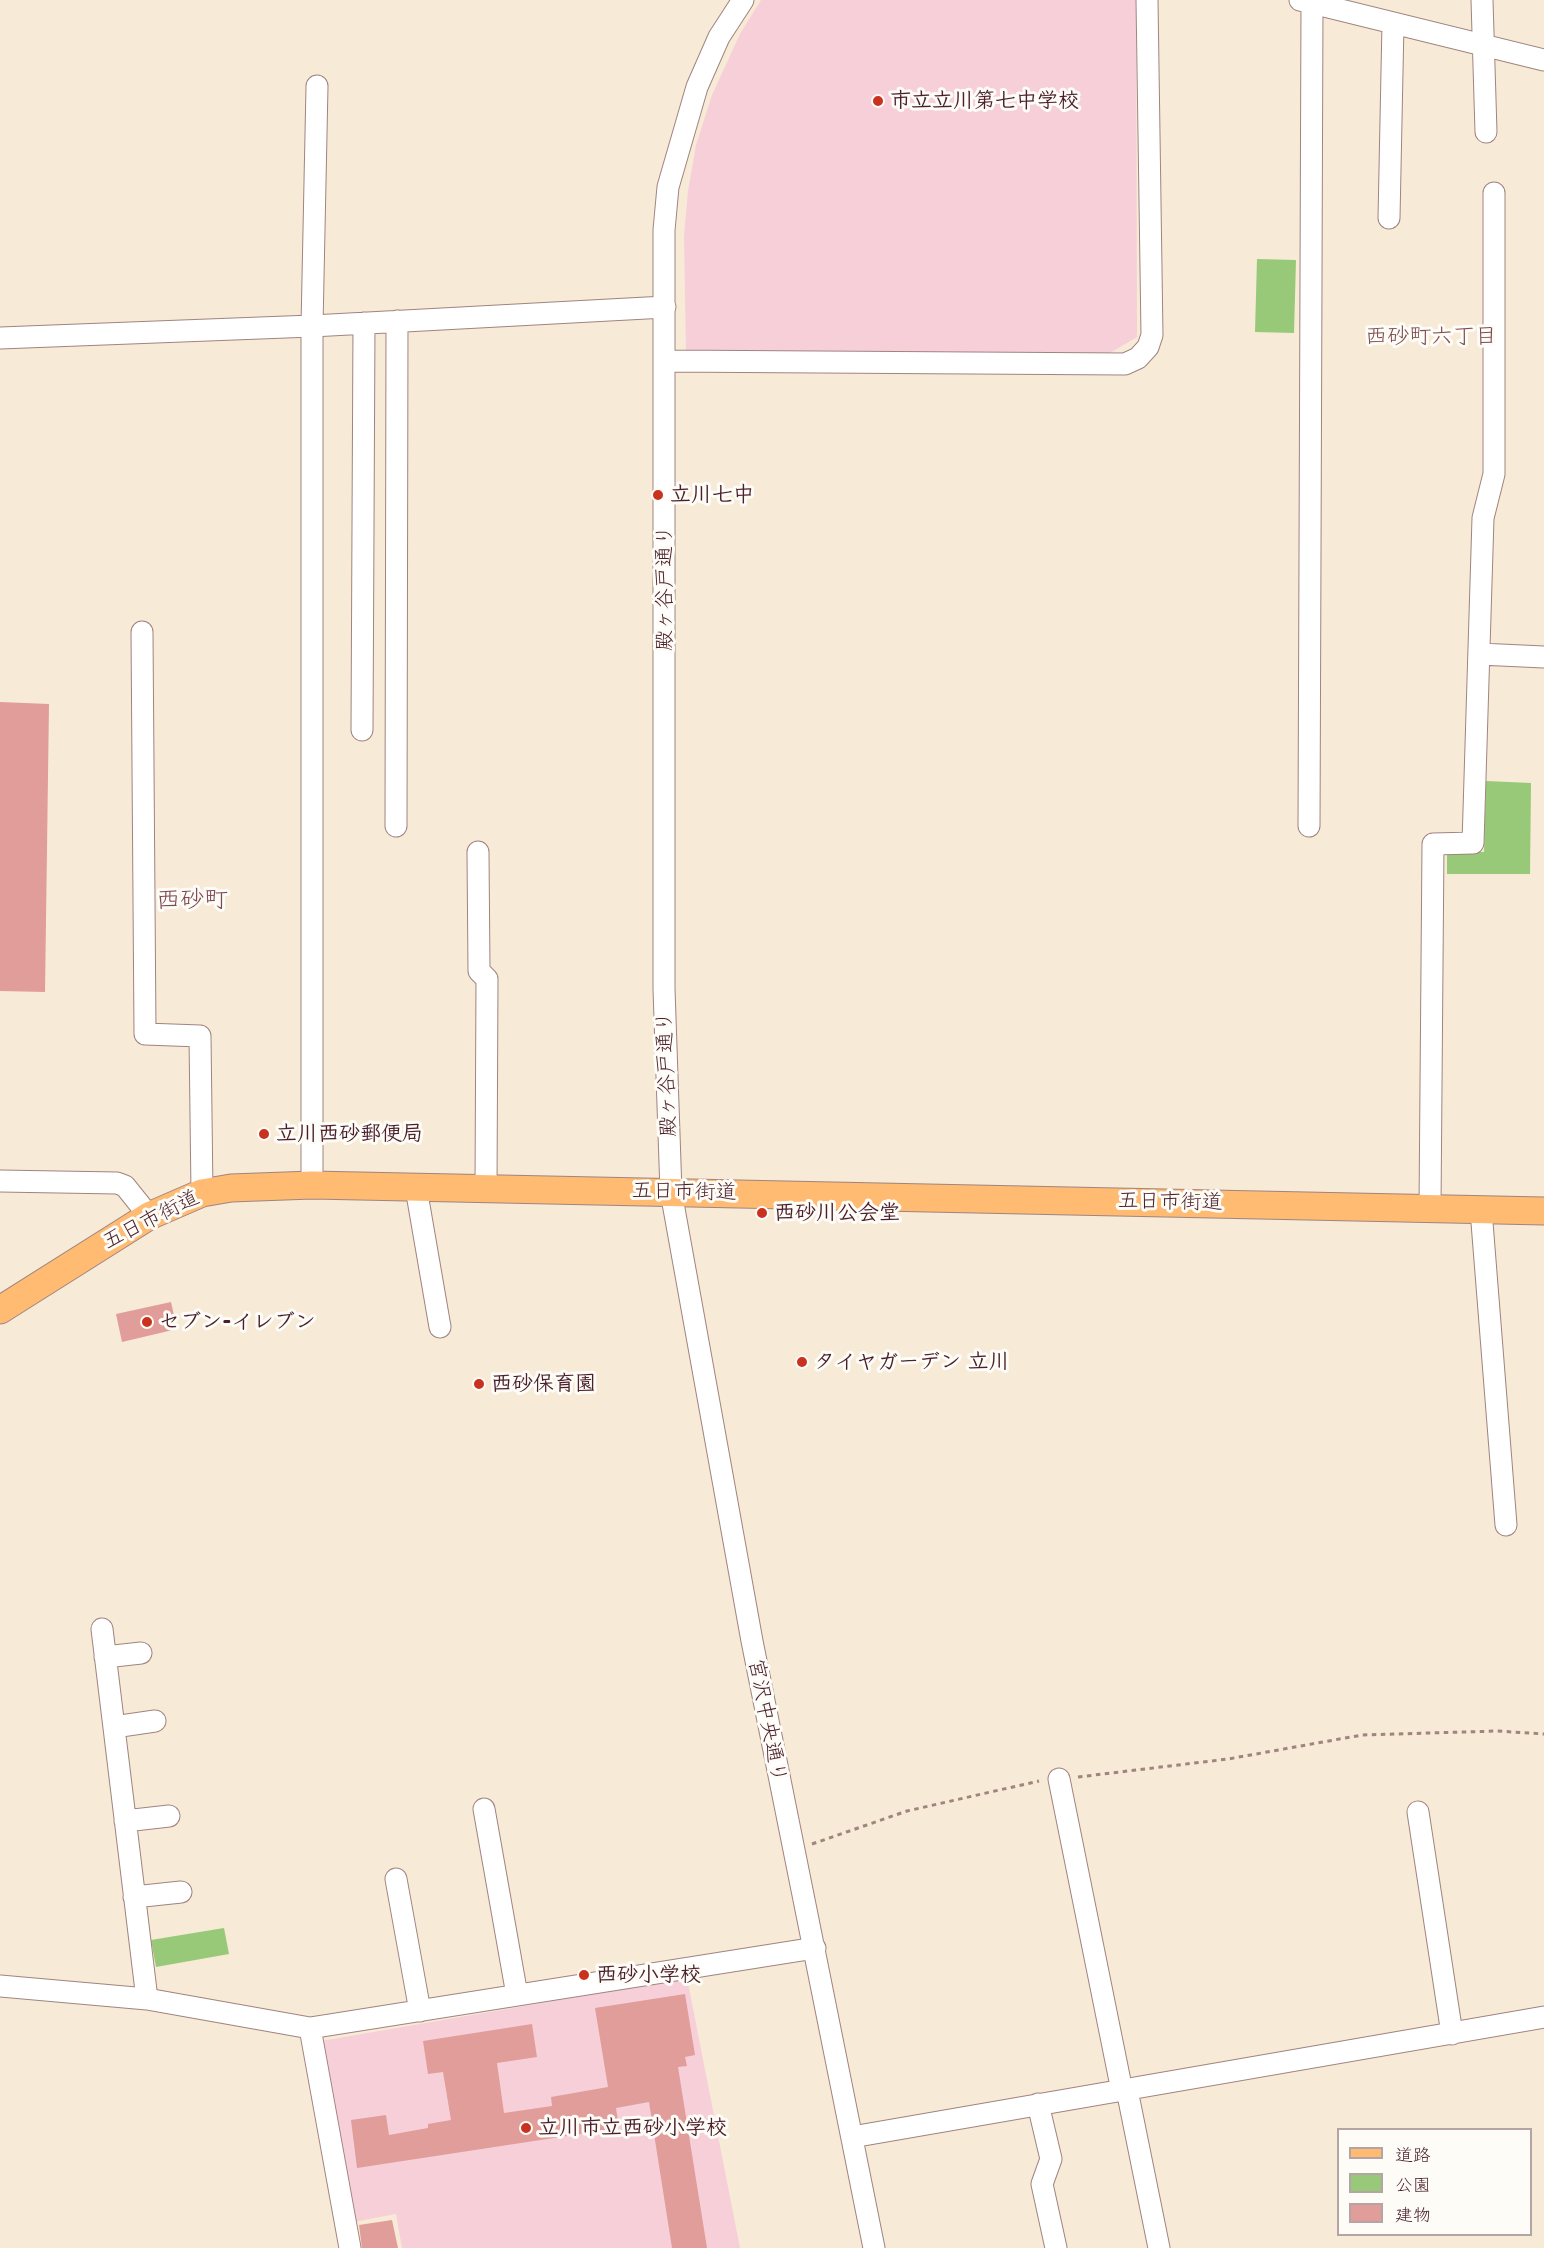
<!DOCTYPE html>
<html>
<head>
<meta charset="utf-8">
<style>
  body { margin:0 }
  #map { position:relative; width:1544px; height:2248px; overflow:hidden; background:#f7ead6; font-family:"Playpen Sans","Klee One",sans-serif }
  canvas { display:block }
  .legend { position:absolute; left:1337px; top:2128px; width:195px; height:108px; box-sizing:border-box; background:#fdfcf7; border:2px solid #b5a4a5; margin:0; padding:8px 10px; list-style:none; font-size:18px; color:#4a1f2b }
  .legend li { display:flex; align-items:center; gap:12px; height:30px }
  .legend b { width:30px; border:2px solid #b5a4a5 }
</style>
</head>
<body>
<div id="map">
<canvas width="1544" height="2248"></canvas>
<ul class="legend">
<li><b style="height:8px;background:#febb71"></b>道路</li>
<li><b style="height:16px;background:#98c978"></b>公園</li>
<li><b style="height:16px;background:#e19d99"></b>建物</li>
</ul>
</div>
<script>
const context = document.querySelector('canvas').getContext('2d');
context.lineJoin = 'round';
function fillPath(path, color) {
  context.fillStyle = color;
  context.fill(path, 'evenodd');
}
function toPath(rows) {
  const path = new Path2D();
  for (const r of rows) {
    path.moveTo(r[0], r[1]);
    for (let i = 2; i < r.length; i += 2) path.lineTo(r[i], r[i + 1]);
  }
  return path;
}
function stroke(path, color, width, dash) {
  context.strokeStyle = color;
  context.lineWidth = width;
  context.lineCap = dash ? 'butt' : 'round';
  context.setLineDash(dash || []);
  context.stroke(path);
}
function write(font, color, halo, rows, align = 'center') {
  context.font = font + ' "Playpen Sans","Klee One",sans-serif';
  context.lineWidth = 6;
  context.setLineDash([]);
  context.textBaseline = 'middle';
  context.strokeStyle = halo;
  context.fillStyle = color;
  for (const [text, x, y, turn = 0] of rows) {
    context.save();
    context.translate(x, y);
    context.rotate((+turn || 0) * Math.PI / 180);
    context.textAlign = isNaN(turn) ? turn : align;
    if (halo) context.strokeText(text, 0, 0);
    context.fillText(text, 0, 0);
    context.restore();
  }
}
fillPath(toPath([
  [761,0,1136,0,1137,337,1110,353,686,352,684,236,688,191,696,145,712,95,740,34],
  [687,1978,740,2248,402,2248,396,2214,353,2222,321,2041]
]), '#f6cfd9');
fillPath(toPath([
  [1257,259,1296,260,1294,333,1255,332],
  [1486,781,1531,783,1530,874,1447,874,1447,852,1484,852],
  [224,1928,229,1954,156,1967,151,1940]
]), '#98c978');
fillPath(toPath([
  [0,702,49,704,45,992,0,991],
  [171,1302,177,1329,122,1342,116,1314],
  [685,1994,695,2055,685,2057,687,2066,678,2067,707,2248,672,2248,649,2102,616,2108,619,2128,357,2168,351,2120,386,2115,389,2135,428,2128,428,2124,451,2120,443,2072,428,2074,423,2041,532,2024,537,2057,497,2063,504,2113,552,2106,551,2097,608,2087,595,2008],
  [392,2220,398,2248,362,2248,359,2225]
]), '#e19d99');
const minor = toPath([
  [743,0,719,37,697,87,668,187,664,230,664,989,671,1192,752,1641,874,2248],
  [1300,0,1544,60],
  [1482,0,1486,132],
  [1389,218,1393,23],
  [0,338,312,326,665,307],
  [666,361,1125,364,1138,358,1148,347,1152,335,1147,0],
  [142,632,145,1034,200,1036,202,1193],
  [1479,654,1544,657],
  [362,730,364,323],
  [396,826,397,321],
  [1309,826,1312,3],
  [478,852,479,971,487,979,486,1189],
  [0,1181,117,1183,125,1186,149,1216],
  [312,1185,312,326,317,86],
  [416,1188,440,1327],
  [1430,1208,1433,844,1473,843,1483,518,1494,474,1494,193],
  [1481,1210,1506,1525],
  [102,1629,147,1999],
  [105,1657,141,1653],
  [114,1727,155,1721],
  [1059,1779,1122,2091],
  [484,1809,517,1995],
  [1418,1812,1452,2034],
  [125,1821,169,1816],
  [396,1879,420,2011],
  [134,1897,181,1892],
  [0,1986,147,1999,310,2028,815,1948],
  [310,2028,350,2248],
  [1127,2090,1159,2248],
  [1038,2104,1051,2159,1042,2184,1056,2248],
  [852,2137,1544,2017]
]);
const major = toPath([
  [0,1310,149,1216,202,1193,231,1188,312,1185,1544,1211]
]);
stroke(minor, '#a08480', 23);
stroke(major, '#a08480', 29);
stroke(toPath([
  [1078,1777,1228,1759,1362,1735,1497,1731,1544,1734],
  [812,1844,907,1811,1039,1781]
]), '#a08480', 3, [4.5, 4.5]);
stroke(minor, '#fff', 21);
stroke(major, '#febb71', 27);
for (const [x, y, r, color] of [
  [878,101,6,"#c8321e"],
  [658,495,6,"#c8321e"],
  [264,1134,6,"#c8321e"],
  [762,1213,6,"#c8321e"],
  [147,1322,6,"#c8321e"],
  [802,1362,6,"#c8321e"],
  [479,1384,6,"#c8321e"],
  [584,1975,6,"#c8321e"],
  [526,2128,6,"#c8321e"]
]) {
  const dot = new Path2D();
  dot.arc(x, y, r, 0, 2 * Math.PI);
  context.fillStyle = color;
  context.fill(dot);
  stroke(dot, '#fdfcf7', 2);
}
write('bold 21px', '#4a1f2b', '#fdfcf7', [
  ["市立立川第七中学校",890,101],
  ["立川七中",670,495],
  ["立川西砂郵便局",276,1134],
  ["西砂川公会堂",774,1213],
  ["セブン-イレブン",159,1322],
  ["タイヤガーデン 立川",814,1362],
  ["西砂保育園",491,1384],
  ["西砂小学校",596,1975],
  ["立川市立西砂小学校",538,2128]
], 'left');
write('21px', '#4a1f2b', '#fdfcf7', [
  ["殿ヶ谷戸通り",665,588,-90],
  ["殿ヶ谷戸通り",667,1074,-92],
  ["五日市街道",684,1192,1],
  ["五日市街道",1170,1202,1],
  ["五日市街道",151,1220,-27],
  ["宮沢中央通り",767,1721,79]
]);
write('22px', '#7f4b52', '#fdfcf7', [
  ["西砂町六丁目",1431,337]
]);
write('24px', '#7f4b52', '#fdfcf7', [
  ["西砂町",192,900]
]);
</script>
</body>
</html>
